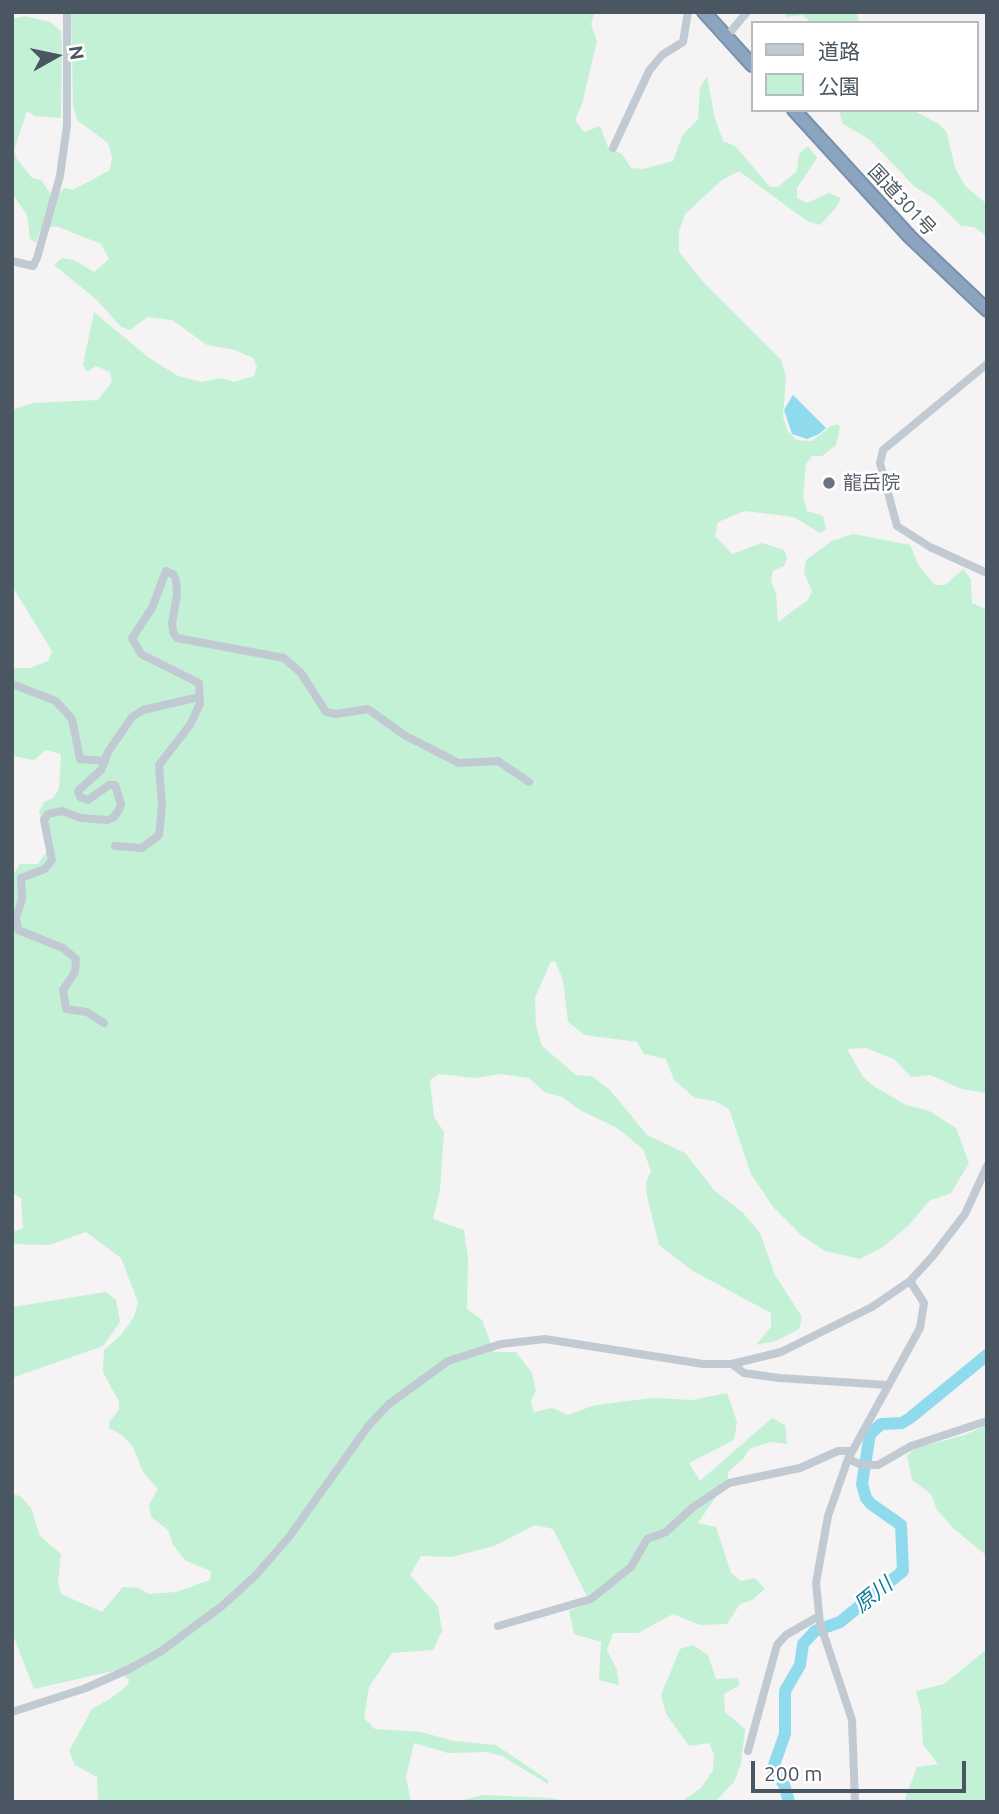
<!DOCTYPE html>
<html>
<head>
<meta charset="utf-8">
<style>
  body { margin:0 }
  #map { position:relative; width:999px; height:1814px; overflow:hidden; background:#f5f3f3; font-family:Ubuntu,"Noto Sans JP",sans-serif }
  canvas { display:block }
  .frame { position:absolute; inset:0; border:14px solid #4a5661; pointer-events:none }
  .legend { position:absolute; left:751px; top:21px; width:228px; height:91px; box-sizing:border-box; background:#fff; border:2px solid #b7bbc0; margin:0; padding:9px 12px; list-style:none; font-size:21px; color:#4a5661 }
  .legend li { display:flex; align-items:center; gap:14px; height:35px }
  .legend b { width:35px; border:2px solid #b7bbc0 }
  .north { position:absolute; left:21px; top:21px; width:70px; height:70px; -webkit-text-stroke:5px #fff; paint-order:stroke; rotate:81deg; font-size:19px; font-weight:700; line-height:28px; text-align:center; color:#4a5661 }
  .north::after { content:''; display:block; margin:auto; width:24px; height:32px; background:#4a5661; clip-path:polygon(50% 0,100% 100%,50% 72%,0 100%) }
  .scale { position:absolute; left:751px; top:1761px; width:215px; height:32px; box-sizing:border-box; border:4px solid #4a5661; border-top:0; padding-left:9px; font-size:21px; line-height:24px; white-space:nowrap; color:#4a5661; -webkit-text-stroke:5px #fff; paint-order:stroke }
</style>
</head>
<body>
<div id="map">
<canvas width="999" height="1814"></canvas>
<div class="frame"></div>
<ul class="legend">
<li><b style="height:9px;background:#c1cad2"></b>道路</li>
<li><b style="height:19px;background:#c3f1d5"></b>公園</li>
</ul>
<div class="north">N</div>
<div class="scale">200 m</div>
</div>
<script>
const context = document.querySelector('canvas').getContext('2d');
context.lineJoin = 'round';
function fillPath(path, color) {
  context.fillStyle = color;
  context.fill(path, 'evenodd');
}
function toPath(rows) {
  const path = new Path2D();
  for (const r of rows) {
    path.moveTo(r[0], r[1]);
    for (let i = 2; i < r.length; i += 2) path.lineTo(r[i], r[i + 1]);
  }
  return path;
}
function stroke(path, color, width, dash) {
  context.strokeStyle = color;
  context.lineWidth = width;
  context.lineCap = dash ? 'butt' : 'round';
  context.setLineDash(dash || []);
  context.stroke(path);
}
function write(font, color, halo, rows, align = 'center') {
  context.font = font + ' Ubuntu,"Noto Sans JP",sans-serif';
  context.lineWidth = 5;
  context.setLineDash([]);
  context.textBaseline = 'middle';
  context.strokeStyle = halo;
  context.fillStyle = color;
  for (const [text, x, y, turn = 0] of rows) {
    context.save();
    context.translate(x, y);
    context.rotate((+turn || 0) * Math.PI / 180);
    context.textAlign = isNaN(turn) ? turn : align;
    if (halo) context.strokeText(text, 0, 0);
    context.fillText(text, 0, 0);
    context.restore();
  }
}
fillPath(toPath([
  [71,12,595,12,591,24,597,41,582,104,575,120,584,132,600,126,608,147,622,154,631,168,643,169,673,161,682,136,698,119,700,88,707,76,715,119,723,141,735,146,770,187,778,187,797,171,799,154,808,146,817,158,797,188,797,198,807,203,829,193,841,198,836,208,820,225,807,221,739,171,722,180,685,214,679,231,679,252,705,284,781,360,786,377,783,416,788,432,797,440,812,441,831,426,838,424,840,427,836,445,822,456,812,456,806,464,803,497,807,511,823,516,826,529,820,533,794,517,745,511,718,522,715,536,732,554,762,543,784,550,787,558,784,566,773,571,771,581,776,593,778,622,808,600,812,591,804,572,806,560,832,541,853,534,910,545,919,566,935,585,945,585,963,569,971,579,972,603,987,610,987,1093,962,1089,930,1075,911,1077,894,1059,866,1048,847,1049,863,1077,875,1087,906,1105,929,1111,956,1128,969,1163,951,1193,929,1201,908,1226,883,1247,860,1259,825,1251,801,1235,774,1208,751,1174,729,1109,715,1101,695,1098,674,1080,666,1059,644,1054,637,1042,585,1035,568,1022,563,980,555,961,550,963,535,998,536,1026,542,1046,576,1075,592,1076,610,1090,647,1135,685,1153,715,1191,743,1213,760,1233,775,1275,802,1317,799,1329,776,1341,756,1345,771,1327,771,1313,693,1271,659,1245,647,1196,646,1182,651,1171,643,1149,617,1128,580,1110,562,1097,544,1092,529,1078,500,1074,475,1078,438,1074,430,1080,434,1117,444,1132,440,1190,433,1219,464,1230,468,1259,467,1309,482,1320,494,1352,516,1352,532,1373,536,1390,531,1402,534,1412,552,1408,568,1415,592,1406,619,1402,654,1398,692,1400,727,1393,737,1422,734,1440,689,1463,700,1481,772,1418,785,1425,787,1444,771,1442,749,1449,744,1458,728,1472,728,1479,698,1523,716,1527,731,1573,741,1581,755,1578,765,1589,752,1600,740,1604,727,1624,700,1625,673,1614,638,1633,613,1633,607,1650,617,1670,619,1685,599,1680,601,1642,574,1634,569,1611,590,1602,553,1529,535,1525,494,1546,452,1557,421,1556,410,1575,438,1606,442,1631,433,1650,392,1653,369,1687,364,1718,375,1729,421,1732,454,1741,496,1745,548,1780,548,1784,502,1756,487,1752,448,1753,414,1743,406,1777,411,1802,98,1802,97,1777,75,1765,69,1751,92,1709,111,1698,128,1685,129,1679,113,1671,34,1689,13,1635,12,1494,20,1496,31,1508,40,1536,61,1554,58,1583,61,1594,102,1612,123,1587,138,1588,149,1594,176,1592,210,1580,211,1571,186,1561,173,1545,168,1530,151,1517,149,1505,158,1489,143,1472,133,1447,122,1435,109,1428,109,1422,119,1410,119,1402,103,1372,104,1350,120,1336,134,1317,138,1302,121,1258,86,1232,49,1245,12,1244,12,1232,23,1228,21,1198,12,1193,12,876,20,864,38,864,49,848,39,812,44,802,53,798,59,789,61,754,46,750,34,760,12,756,12,668,30,668,48,661,52,651,12,586,12,410,33,403,98,400,112,382,110,372,96,366,87,372,83,365,94,312,148,357,178,376,202,382,221,378,234,382,254,376,257,367,253,358,235,350,207,345,172,320,148,317,130,330,121,327,97,300,54,265,62,258,74,260,94,272,109,259,101,244,56,226,40,230,36,243,30,239,27,215,12,193,12,19,25,16,50,22,61,31,62,47,61,118,35,116,27,111,14,150,17,159,32,178,41,180,50,193,57,196,64,188,73,190,110,170,112,157,108,143,77,120,73,104],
  [783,12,856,12,860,23,811,23,802,15,787,17],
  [839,110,912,110,939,124,947,133,955,168,965,186,987,204,987,236,974,227,961,226,933,198,915,187,870,140,842,123],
  [106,1292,116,1300,120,1322,103,1346,12,1378,12,1307],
  [987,1425,987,1556,953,1528,937,1510,931,1494,912,1480,907,1456,915,1448,965,1435],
  [693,1645,708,1655,716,1679,738,1678,740,1685,724,1694,725,1712,745,1729,741,1764,734,1782,715,1802,681,1802,701,1788,713,1770,714,1754,709,1743,689,1746,666,1714,661,1695,680,1649],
  [987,1649,987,1802,904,1802,917,1767,938,1764,923,1745,921,1710,916,1691,944,1684],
  [483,1795,551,1798,570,1802,455,1802]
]), '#c3f1d5');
fillPath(toPath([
  [793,395,826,428,819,434,807,439,792,434,784,410]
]), '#90daee');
stroke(toPath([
  [789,1802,784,1784,773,1771,774,1765,785,1734,785,1691,800,1665,803,1644,815,1631,840,1622,903,1571,901,1525,871,1504,866,1498,862,1484,870,1434,881,1424,902,1423,910,1418,987,1355]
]), '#90daee', 12);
const highway = toPath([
  [704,12,752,65],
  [794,110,910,237,987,310]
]);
stroke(highway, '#7690ad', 16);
stroke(toPath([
  [727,36,747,12],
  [613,148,649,71,662,55,683,42,688,12],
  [12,261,33,266,37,258,60,176,67,125,67,12],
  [987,364,883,450,880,463,897,526,930,547,987,573],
  [12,684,56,701,72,719,80,759,105,761],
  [115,846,142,848,159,835,162,805,159,765,190,725,200,704,199,683,141,654,132,638,152,608,166,571,174,575,176,581,177,595,172,623,173,632,177,638,284,658,301,673,326,712,336,714,368,709,404,735,459,763,498,761,529,782],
  [104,1023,87,1012,66,1009,63,990,75,972,76,959,63,948,18,930,16,918,22,899,21,878,45,869,52,860,44,820,48,814,62,811,81,818,107,820,113,818,119,810,121,804,115,785,109,785,88,800,80,797,78,791,101,770,108,752,132,717,143,710,199,697],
  [732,1364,744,1373,779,1378,888,1385],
  [848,1459,862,1465,878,1465,911,1446,987,1421],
  [498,1626,591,1599,631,1567,647,1539,666,1532,692,1508,729,1483,800,1468,838,1451,851,1451],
  [12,1712,86,1688,127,1670,160,1652,222,1606,256,1575,289,1537,369,1425,389,1404,448,1361,501,1344,545,1339,703,1364,732,1364,781,1352,872,1307,910,1281,932,1257,965,1214,987,1166],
  [748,1751,777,1645,786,1635,819,1616],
  [855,1802,852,1720,820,1623,816,1583,828,1516,848,1459,920,1328,924,1303,910,1281]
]), '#c1cad2', 8);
stroke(highway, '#8ba5c1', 12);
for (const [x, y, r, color] of [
  [829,483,7,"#6b7280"]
]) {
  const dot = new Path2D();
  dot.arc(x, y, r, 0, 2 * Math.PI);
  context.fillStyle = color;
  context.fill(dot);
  stroke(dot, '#fff', 2.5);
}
write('19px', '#4a5661', '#fff', [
  ["国道301号",902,200,47]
]);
write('19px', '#5b616d', '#fff', [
  ["龍岳院",843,483]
], 'left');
write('italic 21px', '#0c7c9b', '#fff', [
  ["原川",873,1595,-39]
]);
</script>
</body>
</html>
